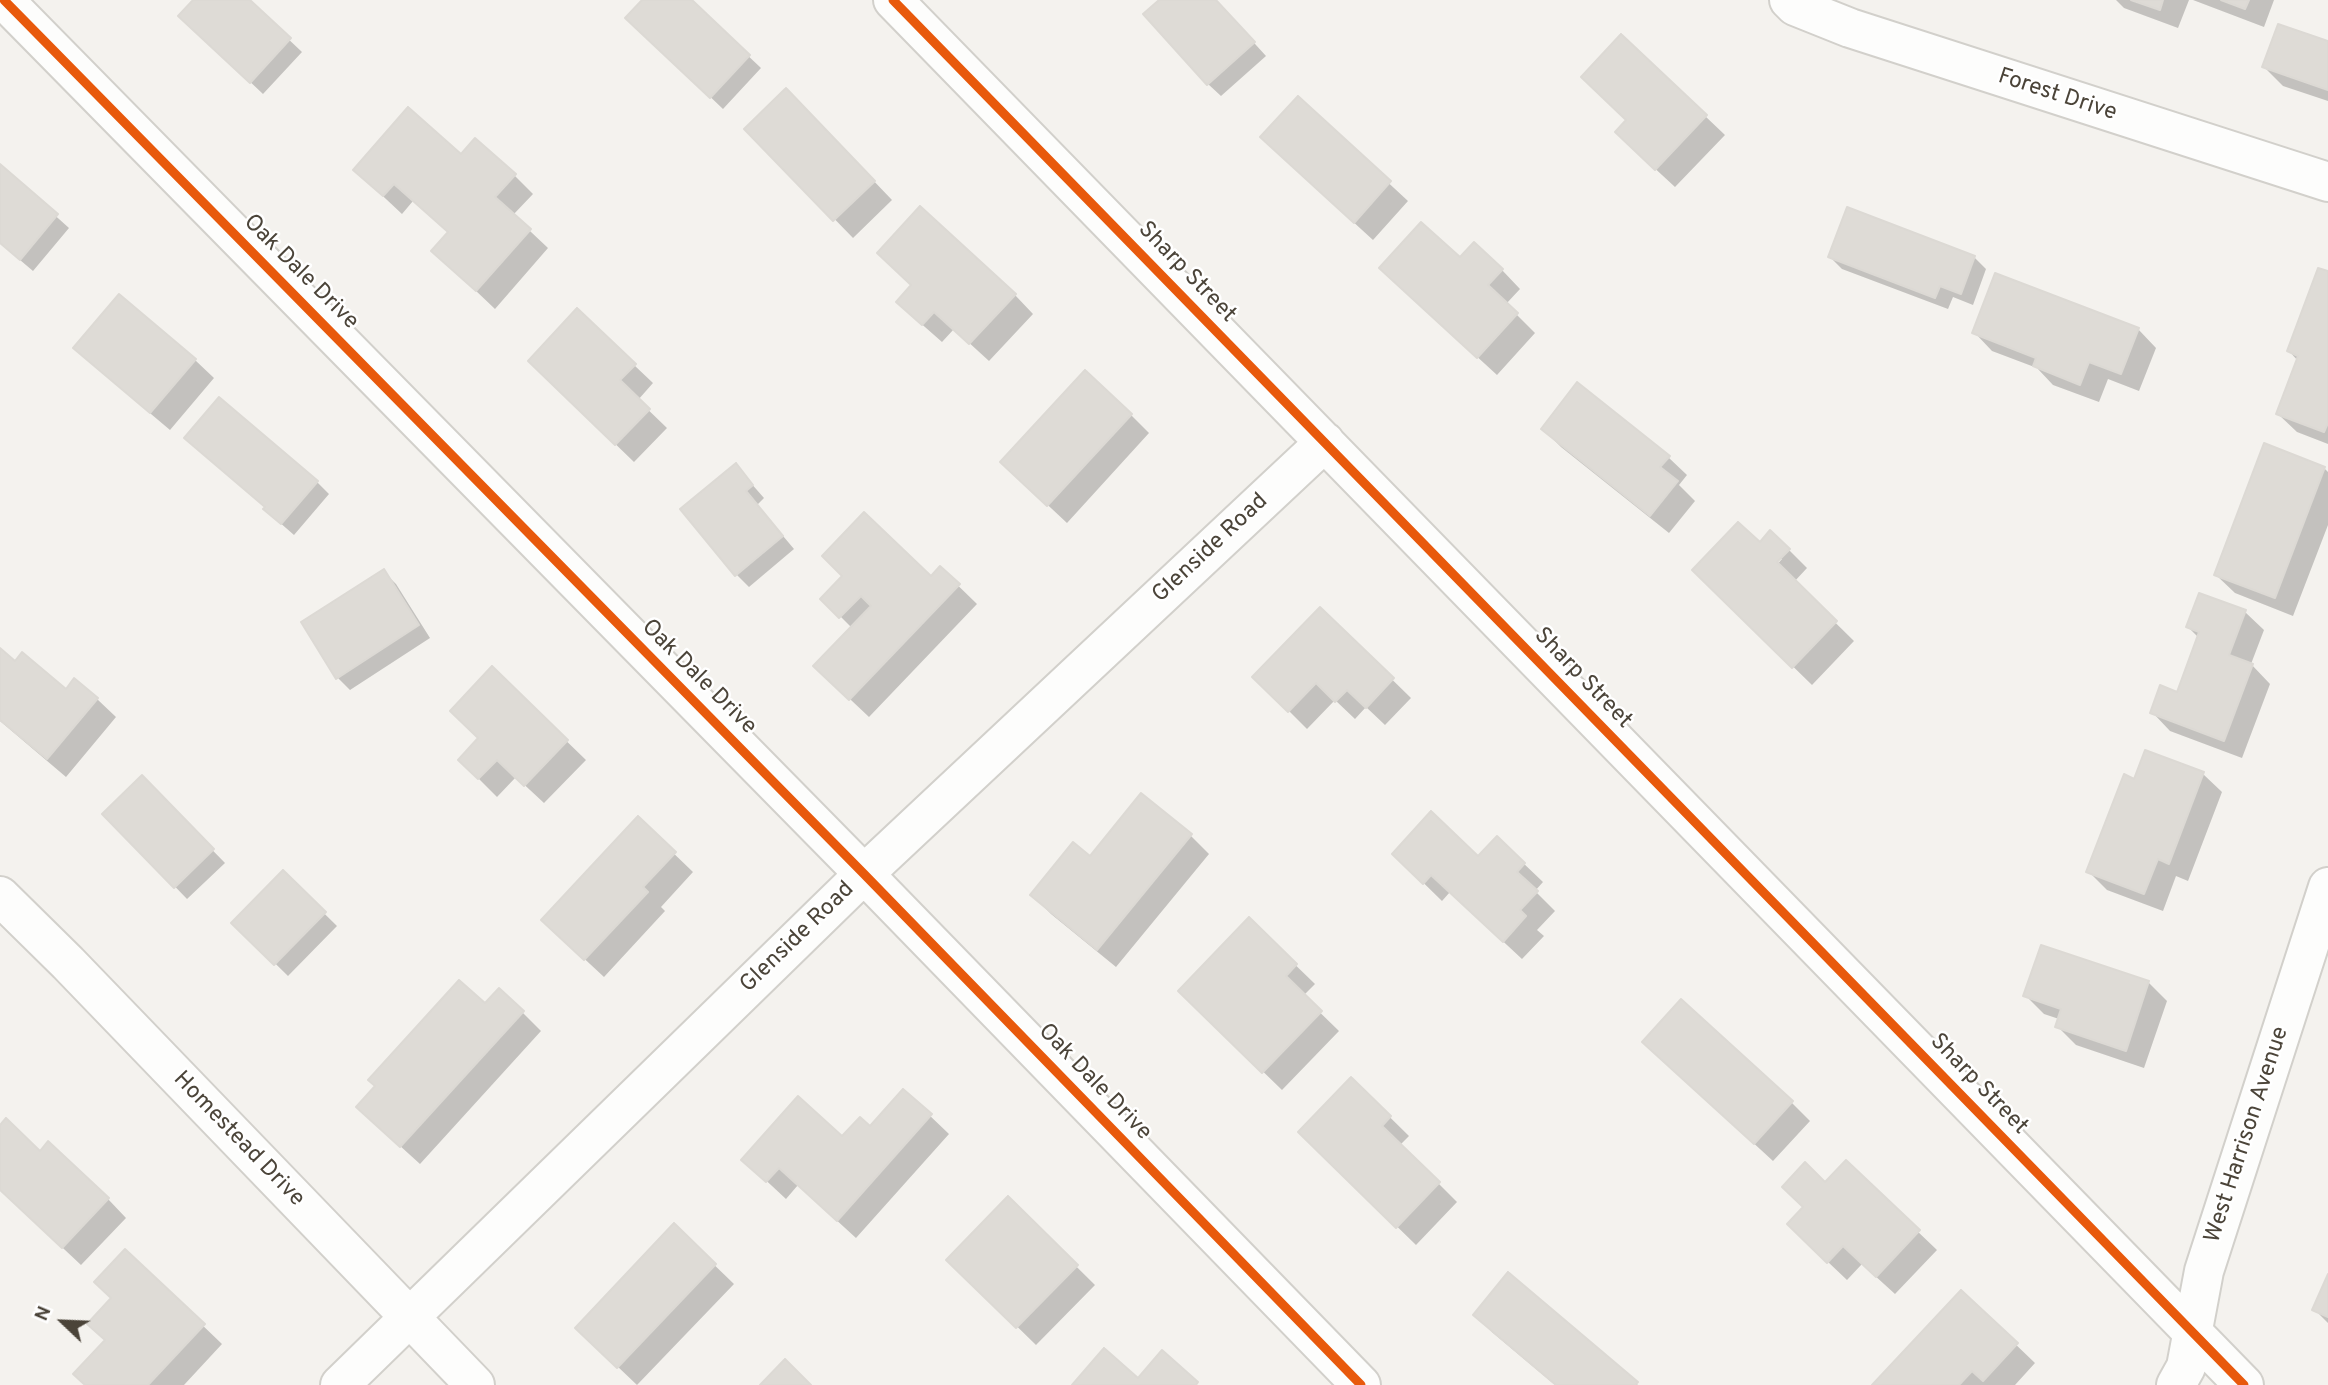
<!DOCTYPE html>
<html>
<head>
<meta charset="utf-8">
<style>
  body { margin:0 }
  #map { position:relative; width:2328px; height:1385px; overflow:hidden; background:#f4f2ee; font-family:Overpass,sans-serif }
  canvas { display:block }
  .north { position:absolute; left:28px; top:1287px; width:70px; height:70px; -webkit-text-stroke:5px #fff; paint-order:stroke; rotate:293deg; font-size:19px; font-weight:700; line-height:28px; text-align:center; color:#4b4439 }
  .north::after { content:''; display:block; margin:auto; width:24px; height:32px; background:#4b4439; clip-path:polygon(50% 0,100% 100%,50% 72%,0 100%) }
</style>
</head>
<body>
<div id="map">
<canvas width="2328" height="1385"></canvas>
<div class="north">N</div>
</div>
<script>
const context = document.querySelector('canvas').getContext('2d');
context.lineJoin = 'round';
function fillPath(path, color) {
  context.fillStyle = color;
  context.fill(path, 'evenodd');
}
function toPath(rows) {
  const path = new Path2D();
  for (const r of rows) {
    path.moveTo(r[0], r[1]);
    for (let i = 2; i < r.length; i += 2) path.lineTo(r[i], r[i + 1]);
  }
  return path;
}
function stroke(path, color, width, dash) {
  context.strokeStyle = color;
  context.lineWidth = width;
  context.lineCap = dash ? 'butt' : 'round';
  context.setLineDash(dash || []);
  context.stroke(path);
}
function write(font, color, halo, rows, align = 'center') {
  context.font = font + ' Overpass,sans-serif';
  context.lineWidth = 5;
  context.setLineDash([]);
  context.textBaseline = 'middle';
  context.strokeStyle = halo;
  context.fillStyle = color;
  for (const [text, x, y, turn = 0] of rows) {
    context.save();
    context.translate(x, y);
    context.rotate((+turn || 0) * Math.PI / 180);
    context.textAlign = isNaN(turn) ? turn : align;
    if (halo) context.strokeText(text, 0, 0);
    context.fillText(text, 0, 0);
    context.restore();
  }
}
fillPath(toPath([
  [196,0,247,0,302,52,263,94,193,28],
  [644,0,689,0,761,68,723,109,640,30],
  [1161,0,1215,0,1266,56,1221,96,1208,84],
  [2116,0,2189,0,2178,28,2124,8],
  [2193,0,2274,0,2264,27],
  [1621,36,1725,135,1675,187,1636,151,1628,120],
  [2328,43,2328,101,2283,86,2264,67],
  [1298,99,1408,201,1373,240,1281,156],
  [805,109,892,200,853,238,747,129],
  [461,157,514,175,533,194,513,215,548,248,495,309,434,251,449,233,413,201,402,214,355,170],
  [0,166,69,228,33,271,0,243],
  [1830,257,1974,257,1986,269,1973,305,1953,297,1948,309,1842,269],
  [1460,260,1502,270,1520,289,1506,304,1535,333,1497,375,1400,286],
  [2328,273,2328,444,2297,432,2278,414,2298,361,2289,351],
  [913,286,1015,295,1033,314,989,361,954,329,942,342,917,320],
  [2138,329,2156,348,2139,391,2108,379,2099,402,2053,385,2037,368,1992,351,1974,332],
  [76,348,195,360,214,378,170,430,94,366],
  [634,365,653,383,638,400,667,428,634,462,549,380],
  [1131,415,1149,433,1067,523,1021,480],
  [1543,429,1668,457,1687,475,1679,485,1695,501,1669,533,1561,447],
  [735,465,764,498,757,505,794,549,749,587,736,574],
  [2324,468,2328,472,2328,525,2293,616,2235,593,2216,575],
  [317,482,329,494,294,535,278,521],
  [1760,545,1789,550,1807,568,1794,582,1854,641,1812,685,1694,570],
  [1777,559,1782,559,1772,570],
  [940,568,977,604,869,717,834,684,852,628,823,599,844,576,931,578],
  [383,571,396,584,430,638,350,690,338,678],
  [1320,609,1411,698,1385,725,1366,707,1355,719,1335,700,1307,729,1255,677],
  [2245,612,2264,630,2251,664,2270,684,2242,758,2170,731,2152,712,2178,694,2199,638,2188,627],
  [0,651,15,663,66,691,97,699,116,717,66,777,0,721],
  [492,669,586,760,544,803,516,777,497,797,460,760,480,739],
  [2203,774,2222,792,2188,881,2176,876,2163,911,2107,890,2088,871,2135,781],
  [142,778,225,863,187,899,105,814],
  [638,819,693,872,661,907,665,911,604,977,562,938],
  [1190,835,1209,854,1116,967,1051,914,1032,895],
  [1497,838,1543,882,1535,891,1555,911,1537,930,1544,936,1522,959,1450,892,1442,901,1394,854,1478,858],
  [283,873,337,926,288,976,234,923],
  [1249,920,1315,984,1303,996,1339,1031,1282,1090,1180,991],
  [2148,982,2167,1001,2144,1068,2076,1045,2057,1026,2059,1019,2044,1014,2026,996],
  [485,1006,522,1012,541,1031,420,1164,377,1125],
  [1663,1060,1791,1102,1810,1121,1773,1161],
  [1351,1079,1409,1136,1400,1145,1457,1202,1416,1245,1300,1132],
  [904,1091,949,1134,856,1238,798,1185,786,1199,743,1159,842,1139,870,1129],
  [0,1127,108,1199,126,1218,81,1265,0,1189],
  [1846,1163,1937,1250,1895,1294,1862,1264,1847,1280,1808,1243,1825,1185],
  [1008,1199,1095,1285,1036,1345,949,1260],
  [674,1226,734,1284,637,1385,596,1346],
  [125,1251,222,1344,184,1385,87,1385,107,1341,113,1299],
  [1508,1275,1638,1385,1555,1385,1493,1333,1475,1315],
  [2328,1278,2328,1323,2314,1309],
  [1961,1292,2035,1363,2015,1385,1875,1385]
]), '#0003');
const building = toPath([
  [193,0,250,0,291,38,250,83,178,16,193,0],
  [642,0,692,0,750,55,710,98,625,18,642,0],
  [1159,0,1216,0,1255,42,1207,85,1143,14,1159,0],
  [2131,0,2163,0,2160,10,2131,0],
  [2221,0,2249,0,2245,9,2221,0],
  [2278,24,2328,41,2328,90,2262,67,2278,24],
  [1621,34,1707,115,1655,170,1615,132,1626,120,1581,77,1621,34],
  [786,88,875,181,833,221,744,129,786,88],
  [1298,96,1391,181,1354,223,1260,137,1298,96],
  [408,107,461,154,475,138,516,174,495,197,531,229,476,291,431,251,448,232,394,184,383,196,353,170,408,107],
  [0,164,58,214,20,260,0,243,0,164],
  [920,206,1016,294,969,344,934,312,922,325,896,302,911,285,877,253,920,206],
  [1847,207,1975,256,1961,294,1940,286,1935,298,1828,257,1847,207],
  [1421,222,1460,257,1474,242,1503,269,1488,285,1518,313,1477,358,1379,268,1421,222],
  [2318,268,2328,271,2328,423,2324,432,2276,414,2298,356,2287,351,2318,268],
  [1995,273,2139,328,2121,374,2089,362,2080,385,2033,366,2036,358,1972,333,1995,273],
  [119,294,196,359,150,413,73,348,119,294],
  [577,308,636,364,620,380,650,409,615,445,528,361,577,308],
  [1085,370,1132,414,1047,506,1000,462,1085,370],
  [1577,382,1670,456,1660,467,1678,481,1650,516,1541,429,1577,382],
  [219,397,318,481,281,524,263,509,265,507,184,438,219,397],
  [2264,443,2325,467,2275,598,2214,575,2264,443],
  [736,463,753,485,746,491,783,536,735,576,680,509,736,463],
  [864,512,931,576,940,566,960,584,849,700,813,666,871,606,861,596,839,618,820,599,842,576,822,556,864,512],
  [1738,522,1760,542,1770,530,1790,549,1777,562,1837,621,1792,668,1692,570,1738,522],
  [384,569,419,625,336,679,301,622,384,569],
  [2199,593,2246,610,2229,655,2253,664,2224,741,2150,713,2160,685,2177,692,2199,632,2186,627,2199,593],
  [1320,607,1394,678,1366,708,1347,690,1335,702,1316,683,1288,712,1252,677,1320,607],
  [0,648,15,661,22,652,66,689,74,678,98,698,47,759,0,720,0,648],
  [492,666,568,740,524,786,497,760,478,779,458,760,478,738,450,711,492,666],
  [2145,750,2204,772,2169,864,2158,859,2144,894,2086,872,2124,774,2134,779,2145,750],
  [142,775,214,849,174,888,102,814,142,775],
  [1141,793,1192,834,1097,950,1030,895,1073,842,1090,856,1141,793],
  [1431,811,1478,856,1497,836,1525,863,1517,872,1538,891,1520,910,1526,916,1503,942,1431,875,1423,884,1392,854,1431,811],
  [638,816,676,852,643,887,648,892,584,960,541,920,638,816],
  [283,870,326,912,274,965,231,923,283,870],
  [1249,917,1297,964,1286,976,1322,1011,1262,1073,1178,991,1249,917],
  [2041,945,2149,981,2126,1051,2055,1027,2061,1009,2023,996,2041,945],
  [459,980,485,1003,499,988,524,1011,400,1147,356,1107,375,1086,368,1080,459,980],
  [1681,999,1793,1101,1754,1144,1642,1042,1681,999],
  [1351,1077,1391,1116,1382,1126,1440,1182,1396,1228,1298,1132,1351,1077],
  [903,1089,932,1114,837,1221,779,1168,766,1182,741,1160,798,1096,842,1136,860,1117,870,1126,903,1089],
  [6,1118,40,1151,48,1141,109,1198,62,1248,0,1190,0,1125,6,1118],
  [1846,1160,1920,1230,1876,1277,1843,1246,1827,1263,1787,1224,1803,1207,1782,1187,1805,1162,1825,1182,1846,1160],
  [1008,1196,1078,1265,1016,1328,946,1260,1008,1196],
  [674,1223,716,1264,617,1368,575,1328,674,1223],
  [125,1249,205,1324,148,1385,85,1385,73,1374,105,1340,87,1324,111,1298,94,1282,125,1249],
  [1508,1272,1638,1382,1635,1385,1556,1385,1473,1315,1508,1272],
  [2328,1274,2328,1317,2312,1310,2328,1274],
  [1961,1290,2018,1343,1983,1381,1972,1371,1959,1385,1872,1385,1961,1290],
  [1104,1348,1138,1378,1162,1350,1198,1382,1196,1385,1072,1385,1104,1348],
  [785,1359,811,1385,760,1385,785,1359]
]);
fillPath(building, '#dedbd6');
stroke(building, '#dcd9d4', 2);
const minor = toPath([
  [4,0,864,874,1361,1385],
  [893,0,2244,1385],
  [1789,0,1795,6,1850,28,2328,182],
  [0,896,68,963,475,1385],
  [340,1385,864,874,1325,442],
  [2176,1385,2186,1367,2204,1271,2328,887]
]);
stroke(minor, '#d2d0cb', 42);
stroke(minor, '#fdfdfc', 38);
stroke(toPath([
  [4,0,864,874,1361,1385],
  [893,0,2244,1385]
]), '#e8590c', 9);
write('23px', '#4b4439', '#fff', [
  ["Forest Drive",2057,96,18],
  ["Oak Dale Drive",300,273,45],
  ["Sharp Street",1186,273,46],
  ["Glenside Road",1211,549,-43],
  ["Oak Dale Drive",698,678,45],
  ["Sharp Street",1582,679,46],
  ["Glenside Road",798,938,-44],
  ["Oak Dale Drive",1094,1083,46],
  ["Sharp Street",1978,1085,46],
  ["West Harrison Avenue",2248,1135,-72],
  ["Homestead Drive",238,1140,46]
]);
</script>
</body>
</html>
